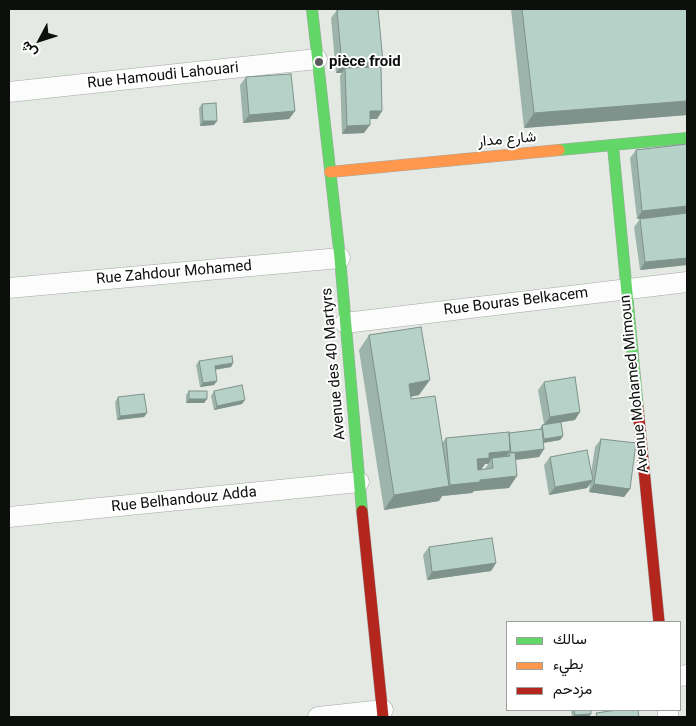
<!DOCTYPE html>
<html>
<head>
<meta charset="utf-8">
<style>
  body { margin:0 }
  #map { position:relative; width:696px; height:726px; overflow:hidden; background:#e4e9e4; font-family:Roboto,Vazirmatn,sans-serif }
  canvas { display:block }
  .frame { position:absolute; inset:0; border:10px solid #0c0f0b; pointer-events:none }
  .legend { position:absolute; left:506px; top:621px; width:175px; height:90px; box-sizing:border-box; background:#fff; border:1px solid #9e9f9d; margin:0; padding:6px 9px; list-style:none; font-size:15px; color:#0c0f0b }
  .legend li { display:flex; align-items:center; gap:10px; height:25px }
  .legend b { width:25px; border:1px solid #9e9f9d }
  .north { position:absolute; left:15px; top:15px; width:50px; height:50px; -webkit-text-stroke:4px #fff; paint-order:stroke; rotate:230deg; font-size:14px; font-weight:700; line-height:20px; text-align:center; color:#0c0f0b }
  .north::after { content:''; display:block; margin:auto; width:18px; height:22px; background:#0c0f0b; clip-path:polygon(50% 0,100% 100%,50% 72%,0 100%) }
</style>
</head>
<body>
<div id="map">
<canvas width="696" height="726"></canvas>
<div class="frame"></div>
<ul class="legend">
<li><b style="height:6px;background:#63d668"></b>سالك</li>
<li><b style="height:6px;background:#ff974d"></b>بطيء</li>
<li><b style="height:6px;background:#b3261e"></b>مزدحم</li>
</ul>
<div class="north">ش</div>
</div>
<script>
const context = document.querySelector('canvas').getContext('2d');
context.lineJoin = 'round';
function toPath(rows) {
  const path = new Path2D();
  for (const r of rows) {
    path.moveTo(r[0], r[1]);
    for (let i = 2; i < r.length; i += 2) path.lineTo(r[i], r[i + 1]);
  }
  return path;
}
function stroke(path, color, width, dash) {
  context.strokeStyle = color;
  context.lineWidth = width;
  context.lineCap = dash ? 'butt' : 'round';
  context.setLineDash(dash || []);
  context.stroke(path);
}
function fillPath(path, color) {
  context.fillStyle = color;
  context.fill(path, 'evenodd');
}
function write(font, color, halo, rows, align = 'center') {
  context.font = font + ' Roboto,Vazirmatn,sans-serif';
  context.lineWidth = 4;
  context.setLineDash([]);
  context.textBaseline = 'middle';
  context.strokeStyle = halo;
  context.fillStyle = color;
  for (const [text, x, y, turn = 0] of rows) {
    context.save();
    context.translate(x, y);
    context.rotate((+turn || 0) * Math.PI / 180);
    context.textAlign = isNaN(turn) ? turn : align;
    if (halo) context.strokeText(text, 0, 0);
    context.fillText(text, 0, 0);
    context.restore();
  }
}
const street = toPath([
  [9,92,317,59],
  [9,288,340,258],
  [345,323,687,282],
  [9,517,359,482],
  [680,676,687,675],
  [668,710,668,717],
  [318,717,383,710]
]);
const fast = toPath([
  [312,9,340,258,362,511],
  [613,146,638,409],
  [559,150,687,138]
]);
const slow = toPath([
  [330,172,559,150]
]);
const jam = toPath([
  [638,409,659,622],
  [362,511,383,717]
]);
stroke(street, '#a4a8a4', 21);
stroke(fast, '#a4a8a4', 12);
stroke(slow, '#a4a8a4', 12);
stroke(jam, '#a4a8a4', 12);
stroke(street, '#fbfcfb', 20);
stroke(fast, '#63d668', 11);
stroke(slow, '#ff974d', 11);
stroke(jam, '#b3261e', 11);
fillPath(toPath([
  [511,9,687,9,687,115,524,128],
  [337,10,383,62,379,67,382,111,377,119,370,119,364,133,342,134,340,76,342,73,336,73,331,18],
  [246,77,295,111,289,119,243,123,240,85],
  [202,104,214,125,200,126,199,108],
  [687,144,687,265,640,270,634,227,640,219,667,216,637,219,630,158,636,150],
  [369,335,419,395,411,397,411,399,442,443,446,438,509,433,539,430,542,425,544,424,538,390,544,382,575,420,561,422,563,436,560,440,544,443,544,449,539,457,515,460,509,488,474,491,472,493,442,496,439,501,384,510,359,350],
  [485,464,488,464,485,469,481,469],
  [199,361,233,363,231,367,215,370,214,385,200,387,196,365],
  [189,391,207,399,204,403,186,403,186,395],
  [214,391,242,404,214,410,211,396],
  [118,397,147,413,144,417,117,420,115,402],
  [601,439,630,489,624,497,589,492,590,484,587,488,549,495,544,465,550,457,591,473,595,447],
  [429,547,496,563,491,571,427,580,423,555],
  [571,710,591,710,591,714,588,717,572,717]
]), '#9db4ac');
fillPath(toPath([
  [383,62,377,70,345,68,342,73,336,73,342,65],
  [687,101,687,115,524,128,534,113],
  [295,111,289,119,243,123,249,115],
  [370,111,382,111,377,119,364,119],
  [203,121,217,121,214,125,200,126],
  [370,125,364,133,342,134,347,126],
  [687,206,687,214,637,219,642,211],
  [687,258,687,265,640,270,645,262],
  [233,363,231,367,212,370,215,366],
  [430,380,419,395,398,399,409,384],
  [217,381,214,385,200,387,203,383],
  [189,399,207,399,204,403,186,403],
  [245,400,242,404,214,410,217,406],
  [580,412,575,420,544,425,550,417],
  [147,413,144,417,117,420,120,416],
  [563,436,560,440,541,443,544,439],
  [544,449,539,457,507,461,511,453],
  [510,451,502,462,492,458,488,464,485,464,481,470,469,471,477,459,489,453],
  [517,476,509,488,474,491,472,493,442,496,450,485,480,480],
  [593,480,587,488,549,495,555,487],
  [594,484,630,489,624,497,589,492],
  [449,486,439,501,384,510,394,495],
  [496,563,491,571,427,580,432,572],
  [591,714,588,717,573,717,575,715]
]), '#7f928c');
const building = toPath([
  [348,9,378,9,383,62,342,65,337,10,348,9],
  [522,9,687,9,687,101,534,113,522,9],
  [381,67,382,111,370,111,370,125,347,126,345,68,381,67],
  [291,74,295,111,249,115,246,77,291,74],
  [216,103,217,121,203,121,202,104,216,103],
  [687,144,687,206,642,211,636,150,687,144],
  [687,213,687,258,645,262,640,219,687,213],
  [421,327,430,380,409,384,411,399,435,396,449,486,394,495,369,335,421,327],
  [232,356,233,363,215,366,217,381,203,383,199,361,232,356],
  [575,377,580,412,550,417,544,382,575,377],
  [242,385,245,400,217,406,214,391,242,385],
  [189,391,207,391,207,399,189,399,189,391],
  [144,394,147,413,120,416,118,397,144,394],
  [561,422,563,436,544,439,542,425,561,422],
  [542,429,544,449,511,453,509,433,542,429],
  [509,432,510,451,489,453,489,458,477,459,478,470,493,468,492,458,510,456,509,453,515,452,517,476,480,480,480,482,450,485,446,438,509,432],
  [601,439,636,443,630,489,594,484,601,439],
  [587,450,593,480,555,487,550,457,587,450],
  [492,538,496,563,432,572,429,547,492,538],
  [574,710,591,710,591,714,575,715,574,710],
  [617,710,638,710,639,717,597,717,596,713,617,710]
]);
fillPath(building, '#b6d1c8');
stroke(building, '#7f928c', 1);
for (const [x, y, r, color] of [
  [319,62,5,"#585b57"]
]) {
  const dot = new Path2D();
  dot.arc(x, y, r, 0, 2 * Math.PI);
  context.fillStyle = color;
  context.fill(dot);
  stroke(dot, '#fff', 2);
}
write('bold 15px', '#0c0f0b', '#fff', [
  ["pièce froid",329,62]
], 'left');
write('15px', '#0c0f0b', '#fff', [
  ["Rue Hamoudi Lahouari",163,76,-6],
  ["شارع مدار",507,140,-5],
  ["Rue Zahdour Mohamed",174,273,-5],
  ["Rue Bouras Belkacem",516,302,-7],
  ["Avenue des 40 Martyrs",334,364,-95],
  ["Avenue Mohamed Mimoun",635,384,-96],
  ["Rue Belhandouz Adda",184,500,-6]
]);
</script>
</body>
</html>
